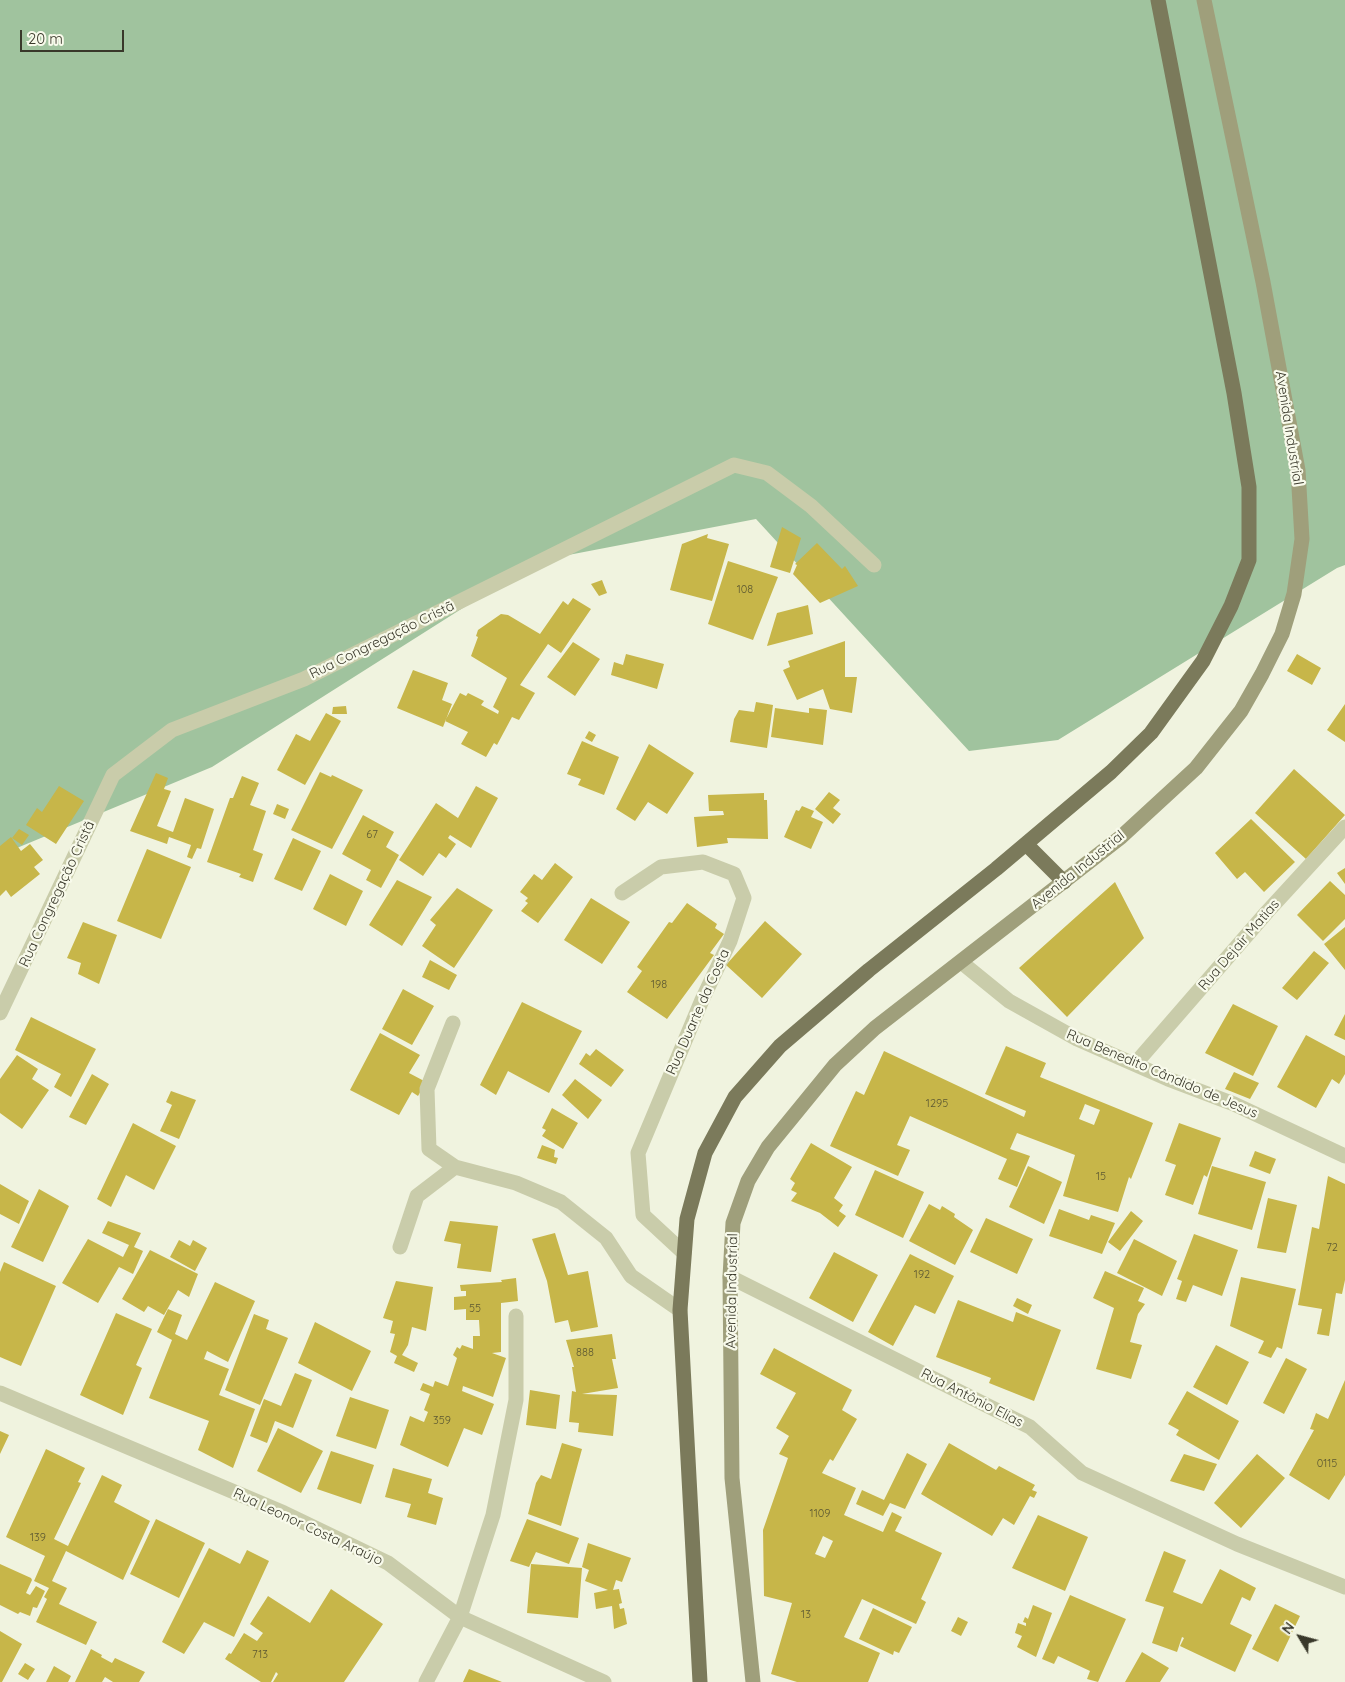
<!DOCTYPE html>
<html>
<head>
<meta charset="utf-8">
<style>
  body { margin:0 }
  #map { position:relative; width:1345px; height:1682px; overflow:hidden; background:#f0f3df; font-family:Quicksand,sans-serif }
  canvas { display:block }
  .north { position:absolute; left:1275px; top:1612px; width:50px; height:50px; -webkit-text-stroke:4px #f8faeb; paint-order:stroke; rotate:307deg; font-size:14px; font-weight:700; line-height:20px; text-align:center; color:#39382a }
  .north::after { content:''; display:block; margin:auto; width:18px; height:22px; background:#39382a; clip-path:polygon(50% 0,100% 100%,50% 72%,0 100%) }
  .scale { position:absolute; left:20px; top:30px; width:104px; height:22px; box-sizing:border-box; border:2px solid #39382a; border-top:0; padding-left:6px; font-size:15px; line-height:18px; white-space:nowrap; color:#39382a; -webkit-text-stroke:4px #f8faeb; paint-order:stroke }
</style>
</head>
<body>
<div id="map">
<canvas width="1345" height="1682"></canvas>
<div class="north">N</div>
<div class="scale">20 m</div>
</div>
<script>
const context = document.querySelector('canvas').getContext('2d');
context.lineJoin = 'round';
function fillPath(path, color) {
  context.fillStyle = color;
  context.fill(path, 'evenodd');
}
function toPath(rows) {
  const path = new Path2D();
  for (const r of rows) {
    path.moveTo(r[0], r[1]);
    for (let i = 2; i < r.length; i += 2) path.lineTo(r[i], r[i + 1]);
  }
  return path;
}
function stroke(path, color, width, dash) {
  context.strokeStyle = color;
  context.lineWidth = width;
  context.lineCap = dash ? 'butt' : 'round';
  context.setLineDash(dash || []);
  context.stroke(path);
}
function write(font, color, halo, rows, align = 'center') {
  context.font = font + ' Quicksand,sans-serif';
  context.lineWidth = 4.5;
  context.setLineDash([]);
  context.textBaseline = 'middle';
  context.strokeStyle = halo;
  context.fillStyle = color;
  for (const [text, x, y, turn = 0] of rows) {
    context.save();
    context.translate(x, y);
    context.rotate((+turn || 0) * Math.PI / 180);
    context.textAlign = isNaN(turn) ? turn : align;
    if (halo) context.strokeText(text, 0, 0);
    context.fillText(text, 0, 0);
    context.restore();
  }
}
fillPath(toPath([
  [0,0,1345,0,1345,565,1337,568,1058,740,969,751,756,519,537,561,212,767,0,855]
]), '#a0c39e');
fillPath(toPath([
  [782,527,801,538,790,573,770,567],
  [708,534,707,538,729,544,712,601,670,590,682,544],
  [817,543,842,569,845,566,858,586,820,603,793,574,797,565,795,564],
  [728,561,778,577,753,640,708,624],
  [602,580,607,593,599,596,591,584],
  [573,598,591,609,561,653,548,644,520,685,535,693,519,720,512,717,497,745,494,743,486,757,461,744,468,732,445,721,460,693,466,696,468,693,484,701,481,705,498,714,499,711,493,707,507,678,471,656,478,637,476,636,478,630,501,614,508,615,540,634,563,601,568,605],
  [808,605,813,634,767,646,777,613],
  [845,641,845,677,857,677,852,713,830,709,823,689,797,700,783,670,790,667,788,661],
  [573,642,600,659,575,696,547,677],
  [626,654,664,664,657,689,611,675,614,662,623,665],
  [1297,654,1321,668,1312,685,1287,671],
  [413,670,448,683,442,700,452,704,443,727,397,708],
  [756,702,773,705,767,748,730,742,734,719,739,710,754,712],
  [1345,704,1345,742,1327,730],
  [346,706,347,714,332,714,333,707],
  [775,708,809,713,809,708,827,710,823,745,771,737],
  [326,713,341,721,305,785,277,770,296,734,310,741],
  [589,731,596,735,592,742,585,738],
  [582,741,619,757,604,795,578,785,581,779,567,774],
  [649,744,694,773,667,814,648,802,635,821,616,809],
  [1294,769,1345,815,1306,859,1255,813],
  [320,772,331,777,332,775,363,790,332,849,291,830],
  [156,773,168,778,164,789,171,791,157,826,173,832,185,798,214,809,201,849,197,848,192,859,187,857,191,845,169,837,167,844,130,831],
  [242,776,259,783,250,805,266,811,253,850,263,854,253,882,239,877,241,874,207,862,230,798,233,798],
  [59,786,84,801,56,844,26,825,37,808,42,812],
  [476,786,498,798,471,848,450,835,448,838,456,844,446,858,439,853,423,876,399,860,436,803,458,818],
  [829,792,840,800,833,808,841,814,833,824,815,809],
  [764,793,764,800,767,800,768,839,727,838,728,843,697,847,694,817,724,815,723,811,709,811,708,795],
  [277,804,289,809,285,819,273,814],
  [802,806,814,811,811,817,823,822,811,849,784,837,796,810,799,811],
  [363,815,394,832,386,847,399,855,381,888,366,880,371,870,342,854],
  [1251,819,1295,862,1264,892,1245,872,1237,879,1215,853],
  [19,829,29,835,22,845,12,838],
  [11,837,21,851,30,844,43,860,34,867,40,874,11,897,6,890,0,896,0,846],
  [293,838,321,851,302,891,274,879],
  [147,849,191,867,161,939,117,921],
  [555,863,573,877,538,923,521,911,528,903,525,901,528,898,520,892,534,874,542,880],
  [1345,868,1345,884,1337,873],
  [330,874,363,891,346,926,313,909],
  [397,880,432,897,402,946,369,925],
  [1330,881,1345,895,1345,919,1323,941,1297,915],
  [1115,882,1144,938,1067,1017,1019,968],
  [457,888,493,910,454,968,422,946,436,925,430,920],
  [591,898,630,922,602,964,564,940],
  [687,903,717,924,715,928,724,934,710,953,714,955,667,1019,627,992,642,971,637,967,669,922,672,923],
  [765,921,802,954,762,998,726,965],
  [83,922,117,935,99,984,78,974,81,963,67,958],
  [1345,927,1345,970,1324,944],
  [1314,951,1329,963,1297,1000,1282,988],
  [430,960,457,975,449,990,422,977],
  [403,989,434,1006,412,1045,382,1029],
  [522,1002,582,1031,549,1093,508,1071,496,1095,480,1085],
  [1233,1004,1278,1026,1253,1076,1205,1053],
  [1345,1014,1345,1040,1334,1035],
  [31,1017,96,1049,71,1097,54,1087,61,1074,15,1050],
  [380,1033,420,1055,409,1073,426,1082,418,1096,412,1092,399,1115,350,1090],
  [1306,1035,1345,1056,1345,1074,1339,1084,1332,1079,1316,1108,1277,1087],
  [1006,1046,1046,1063,1040,1077,1153,1123,1131,1179,1129,1177,1118,1212,1063,1196,1075,1155,1017,1133,1010,1149,1030,1156,1017,1187,998,1179,1007,1159,910,1116,897,1145,910,1150,898,1176,830,1146,856,1091,864,1095,884,1051,1024,1117,1026,1111,985,1094],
  [1085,1104,1100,1110,1094,1125,1079,1119],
  [596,1049,624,1070,611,1087,579,1064,586,1053,590,1056],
  [17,1055,38,1069,32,1079,49,1090,22,1129,0,1113,0,1079],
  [1234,1072,1259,1083,1250,1099,1225,1089],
  [92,1074,109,1084,86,1125,69,1117],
  [575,1079,602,1100,588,1119,562,1095],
  [171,1091,196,1100,179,1139,160,1131,172,1105,166,1102],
  [552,1108,578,1123,563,1149,542,1136,546,1130,542,1128],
  [133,1123,176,1146,154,1190,126,1175,111,1207,97,1199],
  [1179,1123,1221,1138,1207,1177,1204,1175,1193,1205,1165,1195,1176,1165,1165,1161],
  [811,1143,852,1167,834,1198,843,1205,839,1211,846,1216,838,1227,820,1213,791,1201,797,1193,791,1190,795,1183,790,1179],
  [542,1145,555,1150,554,1157,558,1158,556,1164,537,1158],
  [1255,1151,1276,1159,1270,1174,1249,1166],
  [1028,1166,1062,1182,1044,1224,1009,1207],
  [1212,1166,1266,1182,1252,1230,1198,1214],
  [875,1170,924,1192,903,1238,855,1215],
  [1328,1176,1345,1184,1345,1280,1342,1294,1336,1293,1329,1336,1317,1334,1322,1309,1298,1305,1312,1227,1319,1229],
  [0,1184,29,1201,19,1224,0,1214],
  [39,1189,69,1206,43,1262,11,1247],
  [1268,1198,1297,1205,1286,1253,1257,1248],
  [929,1204,940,1210,942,1206,955,1214,954,1217,973,1230,955,1265,909,1241],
  [1059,1209,1089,1220,1091,1215,1115,1223,1102,1254,1049,1236],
  [1131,1211,1143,1221,1120,1251,1108,1242],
  [986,1218,1033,1239,1017,1274,970,1252],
  [108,1221,141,1233,134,1247,143,1251,133,1274,119,1267,98,1303,62,1283,88,1239,123,1257,129,1245,102,1233],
  [450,1221,498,1226,491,1272,457,1268,461,1244,444,1241],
  [555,1233,568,1275,588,1271,598,1327,571,1332,568,1320,555,1323,547,1281,532,1239],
  [1194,1234,1238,1250,1222,1296,1193,1285,1186,1302,1176,1299,1182,1281,1177,1279],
  [1134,1239,1177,1261,1162,1296,1117,1273],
  [179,1240,190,1246,193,1240,207,1248,195,1271,170,1257],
  [150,1250,198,1274,189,1297,178,1290,164,1315,148,1306,144,1312,122,1299],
  [834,1252,878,1275,853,1322,809,1298],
  [910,1254,954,1276,935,1314,915,1305,893,1346,868,1332],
  [4,1262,56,1286,21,1366,0,1357,0,1272],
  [1105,1271,1144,1288,1138,1301,1145,1304,1138,1314,1130,1342,1142,1345,1131,1379,1096,1369,1114,1308,1093,1298],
  [1241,1277,1296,1289,1282,1349,1277,1347,1271,1358,1258,1353,1264,1341,1230,1326],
  [516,1278,518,1301,501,1303,501,1352,492,1353,506,1358,493,1397,463,1386,462,1391,494,1404,482,1435,464,1428,448,1467,400,1445,410,1416,424,1422,428,1412,424,1410,430,1394,420,1390,423,1383,433,1387,435,1381,448,1386,457,1358,453,1355,457,1347,460,1349,462,1345,473,1349,473,1336,480,1336,479,1320,466,1320,466,1309,454,1310,454,1297,466,1296,466,1291,461,1291,460,1285,502,1282,501,1280],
  [396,1281,433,1287,426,1331,412,1327,408,1345,402,1355,418,1363,414,1372,394,1363,397,1356,390,1352,395,1334,390,1333,393,1321,383,1318],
  [215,1282,255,1301,228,1362,207,1351,204,1359,229,1369,219,1395,255,1409,233,1468,198,1450,209,1421,149,1398,172,1340,157,1332,168,1309,182,1315,175,1334,187,1340],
  [1017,1298,1032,1305,1028,1314,1013,1306],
  [958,1300,1013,1322,1016,1312,1061,1330,1034,1401,989,1383,991,1378,936,1357],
  [116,1313,152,1329,136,1365,142,1368,123,1415,80,1395],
  [254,1314,269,1320,266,1329,288,1338,260,1405,225,1390],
  [315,1322,371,1351,352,1391,298,1363],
  [612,1334,616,1359,612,1359,618,1388,582,1394,617,1395,613,1436,578,1432,579,1423,569,1422,572,1391,576,1392,572,1367,574,1367,566,1340],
  [1216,1345,1249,1362,1227,1405,1193,1387],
  [774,1348,852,1390,842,1410,857,1419,833,1461,830,1459,822,1473,856,1488,844,1515,883,1532,892,1512,902,1517,895,1531,942,1553,921,1599,926,1602,916,1624,862,1599,844,1637,880,1653,868,1682,797,1682,771,1674,792,1603,764,1596,763,1530,788,1458,779,1454,789,1436,776,1428,796,1393,760,1374],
  [823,1536,833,1541,825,1558,815,1554],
  [1286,1358,1307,1369,1284,1414,1263,1403],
  [295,1373,312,1380,293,1428,275,1421,267,1443,250,1436,264,1399,281,1406],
  [1345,1380,1345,1475,1329,1500,1289,1475,1314,1430,1310,1429,1316,1413,1328,1419],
  [530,1390,560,1395,556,1429,526,1425],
  [1187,1391,1239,1421,1219,1460,1176,1435,1179,1430,1168,1424],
  [350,1397,389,1410,376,1449,336,1436],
  [278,1428,323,1451,301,1493,257,1471],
  [0,1431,9,1435,0,1454],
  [562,1443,582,1449,561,1526,528,1514,536,1483,541,1475,551,1479],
  [949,1443,996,1470,999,1466,1035,1485,1032,1490,1037,1492,1034,1498,1030,1496,1014,1525,1003,1518,992,1536,921,1494],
  [46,1449,85,1468,78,1482,81,1483,54,1539,68,1546,102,1475,122,1485,114,1502,150,1521,123,1580,66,1551,52,1581,67,1588,59,1604,97,1622,86,1645,36,1622,47,1599,44,1597,49,1588,34,1581,45,1556,6,1537],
  [331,1451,374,1465,361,1504,317,1489],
  [907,1453,927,1464,905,1509,890,1503,883,1516,856,1504,862,1490,884,1500],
  [1184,1454,1217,1464,1204,1491,1170,1481],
  [1257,1454,1285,1478,1241,1528,1214,1503],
  [393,1468,432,1479,428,1493,443,1498,436,1525,407,1517,411,1504,385,1497],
  [1038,1515,1088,1537,1065,1591,1012,1568],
  [156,1519,205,1543,179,1598,130,1574],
  [527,1519,579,1538,569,1564,536,1552,529,1567,510,1561],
  [588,1543,631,1558,622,1582,616,1580,613,1590,619,1589,622,1603,619,1604,620,1609,624,1608,627,1624,614,1629,612,1606,596,1609,594,1593,608,1590,585,1581,589,1570,582,1567],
  [209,1548,240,1564,247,1550,269,1561,234,1637,204,1622,184,1654,162,1642],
  [1164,1551,1186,1560,1173,1592,1202,1604,1220,1569,1256,1588,1250,1601,1242,1597,1230,1624,1252,1635,1235,1672,1180,1646,1184,1638,1182,1637,1177,1652,1152,1643,1164,1607,1145,1601],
  [0,1564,31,1578,32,1580,26,1593,30,1595,36,1586,45,1591,37,1608,33,1607,30,1616,20,1612,18,1614,0,1605],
  [531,1564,582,1568,578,1618,527,1613],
  [331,1589,383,1624,344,1682,273,1682,278,1674,276,1672,271,1682,261,1682,225,1659,229,1653,231,1654,244,1633,257,1641,263,1633,250,1624,268,1596,310,1623],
  [1070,1595,1126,1619,1098,1682,1087,1679,1090,1671,1058,1656,1054,1664,1042,1659],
  [1275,1604,1300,1616,1278,1662,1252,1649],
  [1033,1605,1052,1613,1036,1657,1017,1647,1022,1636,1015,1633,1018,1623,1026,1626,1026,1623,1023,1622,1025,1617,1028,1619],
  [873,1608,912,1627,899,1653,894,1651,893,1655,859,1639],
  [958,1617,968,1622,961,1636,951,1631],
  [0,1631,22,1644,2,1682,0,1682],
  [91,1649,102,1655,101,1657,112,1663,115,1658,145,1672,139,1682,113,1682,105,1677,102,1682,75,1682],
  [1142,1652,1169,1668,1160,1682,1125,1682],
  [25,1663,35,1669,28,1680,18,1674],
  [54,1666,71,1676,68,1682,46,1682],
  [469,1669,502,1682,463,1682]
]), '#c7b649');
stroke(toPath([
  [622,893,661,867,703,862,734,874,744,898,730,941,702,1000,638,1153,643,1215,684,1253],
  [961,962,1009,1001,1077,1039,1168,1079,1234,1104,1345,1156],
  [0,1013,113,775,172,730,304,679,734,465,767,473,811,506,874,565],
  [453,1023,427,1089,429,1149,455,1167,516,1183,561,1202,606,1238,631,1276,680,1310],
  [1135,1064,1267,912,1345,827],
  [400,1247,417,1196,455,1167],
  [730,1277,1030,1427,1082,1473,1237,1544,1345,1587],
  [0,1393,284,1513,388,1563,460,1617,604,1682],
  [426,1682,460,1617,493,1515,516,1400,516,1316]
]), '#c9ccaa', 15);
stroke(toPath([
  [753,1682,732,1478,730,1277,733,1223,748,1181,768,1147,835,1065,875,1028,1121,837,1196,768,1241,711,1262,674,1282,634,1294,594,1302,539,1298,470,1263,282,1204,0]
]), '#9f9f7b', 15);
stroke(toPath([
  [1026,844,1064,882],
  [700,1682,680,1310,687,1219,705,1153,735,1097,780,1046,869,970,996,869,1111,772,1151,733,1203,661,1231,606,1249,560,1249,487,1234,393,1158,0]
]), '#7b7a5b', 15);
write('11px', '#5c5832', null, [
  ["108",745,590],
  ["67",372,835],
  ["198",659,985],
  ["1295",937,1104],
  ["15",1101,1177],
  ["72",1332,1248],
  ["192",922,1275],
  ["55",475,1309],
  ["888",585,1353],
  ["359",442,1421],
  ["0115",1327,1464],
  ["1109",820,1514],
  ["139",38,1538],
  ["13",806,1615],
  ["713",260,1655]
]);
write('14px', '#39382a', '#f8faeb', [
  ["Avenida Industrial",1289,428,81],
  ["Rua Congregação Cristã",382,640,-26],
  ["Avenida Industrial",1078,870,-39],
  ["Rua Congregação Cristã",57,894,-65],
  ["Rua Dejair Matias",1239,945,-49],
  ["Rua Duarte da Costa",698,1012,-66],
  ["Rua Benedito Cândido de Jesus",1162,1074,23],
  ["Avenida Industrial",732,1291,-89],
  ["Rua Antônio Elias",972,1398,27],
  ["Rua Leonor Costa Araújo",308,1527,25]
]);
</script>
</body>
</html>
